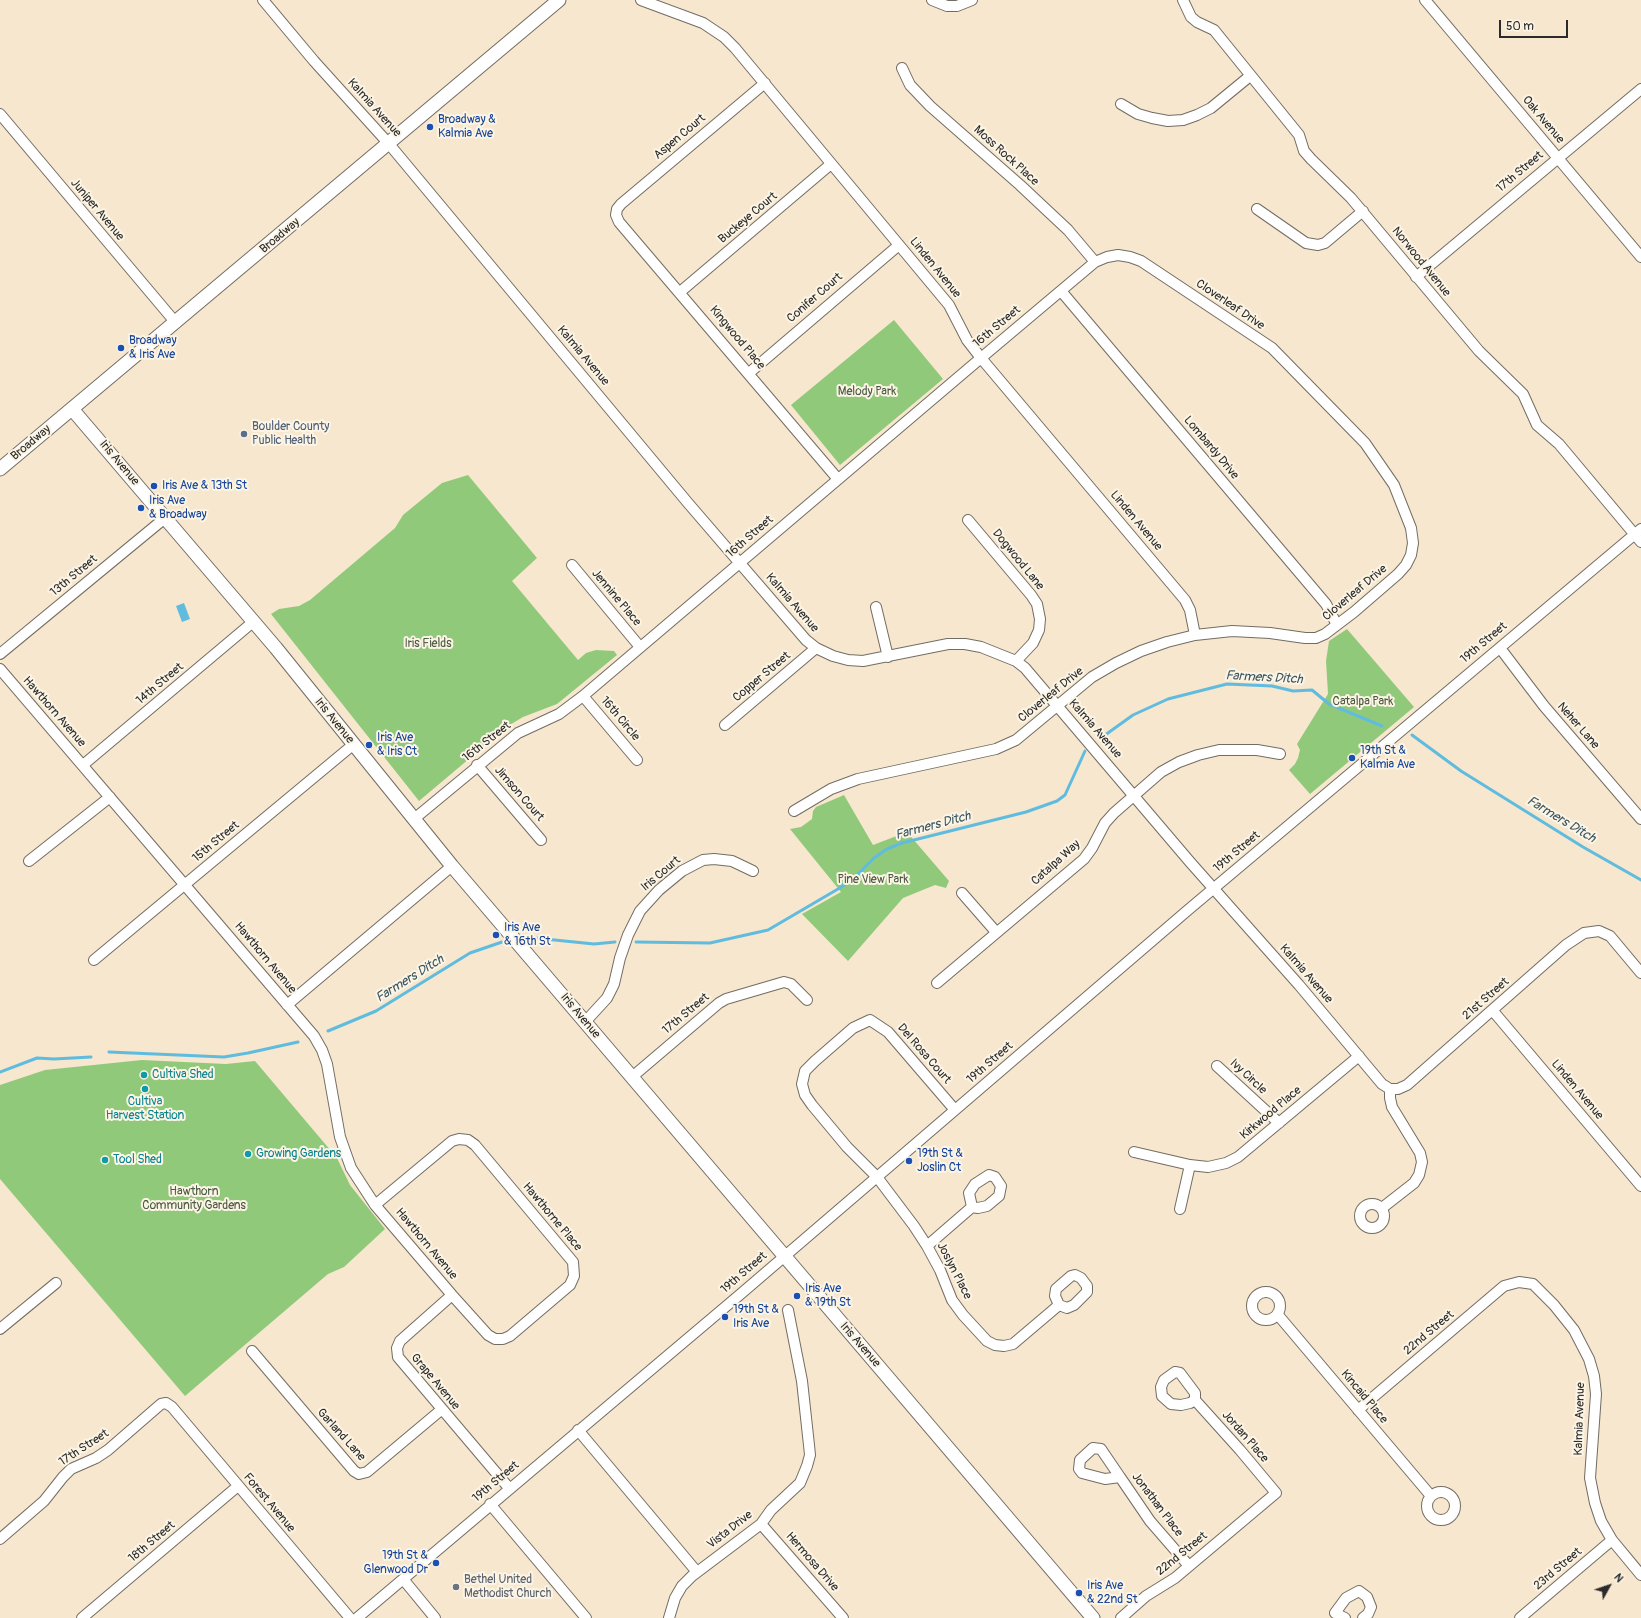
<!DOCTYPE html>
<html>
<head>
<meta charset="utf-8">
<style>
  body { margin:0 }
  #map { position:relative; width:1641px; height:1618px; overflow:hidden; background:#f7e7ce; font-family:Pangolin,sans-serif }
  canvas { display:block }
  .north { position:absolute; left:1589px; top:1566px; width:40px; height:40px; -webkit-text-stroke:3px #fcf5e5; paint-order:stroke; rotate:50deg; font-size:11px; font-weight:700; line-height:16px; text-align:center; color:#2b2b2b }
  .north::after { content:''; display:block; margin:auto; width:14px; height:18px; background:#2b2b2b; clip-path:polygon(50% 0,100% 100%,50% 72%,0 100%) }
  .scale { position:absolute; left:1499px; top:20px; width:69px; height:18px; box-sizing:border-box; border:2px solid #2b2b2b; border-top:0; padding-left:5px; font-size:12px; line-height:14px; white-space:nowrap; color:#2b2b2b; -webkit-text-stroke:3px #fcf5e5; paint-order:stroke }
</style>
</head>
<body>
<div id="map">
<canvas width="1641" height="1618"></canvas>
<div class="north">N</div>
<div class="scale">50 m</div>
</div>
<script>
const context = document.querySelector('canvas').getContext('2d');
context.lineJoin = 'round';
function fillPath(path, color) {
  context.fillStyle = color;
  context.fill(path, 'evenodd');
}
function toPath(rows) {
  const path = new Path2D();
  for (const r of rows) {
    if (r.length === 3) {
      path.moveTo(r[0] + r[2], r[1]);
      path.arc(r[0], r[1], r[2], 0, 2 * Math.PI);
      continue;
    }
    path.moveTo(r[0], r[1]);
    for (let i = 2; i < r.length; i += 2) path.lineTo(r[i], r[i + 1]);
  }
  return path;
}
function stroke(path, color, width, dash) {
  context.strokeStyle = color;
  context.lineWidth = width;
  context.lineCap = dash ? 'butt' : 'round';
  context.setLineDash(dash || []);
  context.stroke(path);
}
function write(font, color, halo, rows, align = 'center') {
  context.font = font + ' Pangolin,sans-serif';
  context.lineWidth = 4;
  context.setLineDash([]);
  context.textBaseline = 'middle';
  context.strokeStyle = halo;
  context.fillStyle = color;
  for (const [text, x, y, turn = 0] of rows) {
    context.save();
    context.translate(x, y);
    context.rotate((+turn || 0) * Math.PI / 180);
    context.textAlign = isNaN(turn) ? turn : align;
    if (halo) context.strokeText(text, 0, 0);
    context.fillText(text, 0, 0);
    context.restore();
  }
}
fillPath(toPath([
  [894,320,943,379,840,465,791,405],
  [468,475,537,558,512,581,578,660,586,653,596,650,614,651,617,655,557,704,523,717,508,726,419,801,271,614,279,609,299,606,310,600,395,528,403,515,442,483],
  [1347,629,1414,707,1310,794,1289,770,1295,764,1298,758,1300,750,1297,744,1328,694,1326,661,1329,641],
  [844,795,873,845,907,832,949,881,946,888,935,885,903,898,848,961,802,914,841,892,790,829,801,827,812,819,813,811,816,807],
  [142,1060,226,1064,255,1061,337,1158,350,1185,385,1229,344,1267,328,1274,185,1396,0,1179,0,1085,45,1070]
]), '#91c97b');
fillPath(toPath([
  [184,603,190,619,182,622,176,606]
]), '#60bcde');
stroke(toPath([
  [1412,735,1461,771,1583,847,1641,880],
  [1101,738,1133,715,1168,699,1227,684,1272,686,1293,691,1312,690,1329,704,1382,726],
  [535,938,594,944,615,942],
  [636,942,710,943,768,930,838,889,852,880,874,858,887,849,902,843,1026,812,1057,801,1065,795,1085,751],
  [328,1031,376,1011,470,953,502,942],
  [109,1052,224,1057,248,1053,298,1042],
  [0,1072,37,1058,54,1059,91,1057]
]), '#60bcde', 3);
const minor = toPath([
  [263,0,314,61,389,144,688,503,806,640,816,648,833,656,848,660,863,661,948,644,965,644,981,647,1016,661,1025,668,1190,862,1299,985,1382,1084,1390,1089,1398,1089,1407,1085,1566,945,1584,933,1599,931,1610,936,1641,973],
  [641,0,703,23,724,37,735,48,949,305,967,340,981,358,1185,600,1190,610,1195,635],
  [932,0,947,6,957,6,972,0],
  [1183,0,1191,17,1197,22,1214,30,1299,135,1304,151,1311,159,1351,198,1479,351,1523,394,1537,425,1559,444,1641,542],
  [1425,0,1641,257],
  [902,68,910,85,930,106,1020,185,1068,230,1095,262],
  [765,83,621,204,617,209,616,215,619,222,837,478],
  [1121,104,1138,114,1152,118,1168,121,1183,120,1197,115,1211,108,1250,76],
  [0,114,176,323],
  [1257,209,1306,243,1318,245,1325,243,1363,211],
  [1416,277,1641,89],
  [1061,291,1326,604,1337,625],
  [680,292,831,164],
  [749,373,899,245],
  [968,520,1031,595,1037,604,1040,619,1039,630,1033,643,1016,661],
  [572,565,640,647],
  [876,607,888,657],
  [1500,648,1544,706,1641,819],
  [0,654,165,518],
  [0,669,314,1036,322,1050,327,1064,340,1137,351,1168,375,1205,452,1295,488,1335,495,1339,503,1339,510,1336,570,1285,574,1276,573,1262,475,1145,468,1140,459,1139,452,1141,375,1205],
  [583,696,637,760],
  [725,725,816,648],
  [83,765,253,622],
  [477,765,541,840],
  [414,819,518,733,559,714,583,696,981,358,1095,262,1107,257,1118,255,1130,257,1141,261,1272,348,1365,443,1394,485,1411,528,1413,543,1411,555,1406,565,1398,574,1354,612,1325,634,1316,638,1305,638,1270,633,1232,631,1195,635,1167,642,1141,651,1116,663,1092,677,1016,740,996,749,858,779,831,789,794,811],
  [29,861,110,797],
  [962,893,996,932],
  [94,960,354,744],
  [937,983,1084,859,1092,848,1105,823,1114,813,1161,772,1179,762,1198,755,1219,750,1257,750,1280,754],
  [287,1005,452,866],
  [1493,1011,1641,1186],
  [585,1022,607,998,614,984,620,958,628,935,640,911,659,890,682,871,703,860,714,859,732,861,753,871],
  [1217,1066,1279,1123],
  [632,1077,719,1003,726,999,784,982,791,984,807,1000],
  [955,1110,888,1032,870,1020,853,1028,815,1061,805,1071,802,1084,805,1095,812,1105,847,1147,877,1177,914,1226,927,1246,940,1270,952,1300,963,1315,987,1341,995,1345,1004,1346,1013,1344,1059,1305,1067,1308,1074,1305,1087,1292,1087,1286,1081,1278,1075,1275,1071,1276,1056,1289,1055,1296,1059,1305],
  [1134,1152,1190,1165,1208,1167,1226,1163,1238,1157,1359,1056],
  [1372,1216,12],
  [1382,1208,1414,1183,1419,1175,1422,1162,1420,1153,1392,1107,1390,1098,1390,1089],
  [1180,1209,1190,1165],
  [927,1246,972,1207,978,1208,987,1206,999,1196,1001,1186,995,1177,989,1175,975,1184,969,1193,972,1207],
  [1266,1306,14],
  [452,1295,400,1341,397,1348,398,1357,509,1488],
  [1278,1315,1431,1496],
  [0,1329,56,1283],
  [252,1351,354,1471,359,1474,367,1472,441,1410],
  [1175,1372,1180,1373,1195,1393,1195,1400,1190,1403,1181,1405,1171,1404,1162,1396,1161,1387,1164,1380,1175,1372],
  [1358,1410,1504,1286,1519,1282,1533,1284,1554,1305,1574,1330,1589,1359,1594,1376,1596,1394,1590,1478,1595,1503,1601,1521,1612,1540,1641,1575],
  [578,1430,697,1572],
  [1093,1448,1101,1449,1103,1452,1120,1477,1105,1479,1082,1473,1079,1469,1080,1460,1093,1448],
  [1120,1477,1150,1521,1189,1566],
  [1441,1506,14],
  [490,1504,586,1618],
  [761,1524,843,1618],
  [0,1539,44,1501,63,1477,71,1469,96,1458,108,1450,161,1404,166,1403,172,1407,350,1618],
  [403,1579,435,1618],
  [82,1618,238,1486],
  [357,1618,743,1292,1188,910,1641,529],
  [669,1618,675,1598,682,1586,692,1576,761,1524,771,1510,800,1483,807,1466,810,1455,809,1445,802,1381,788,1310],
  [1121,1618,1146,1596,1175,1578,1276,1493,1240,1450,1195,1400],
  [1345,1618,1335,1613,1346,1598,1359,1591,1367,1597,1371,1607,1368,1614,1363,1618],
  [1520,1618,1612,1540]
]);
const major = toPath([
  [72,409,276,648,452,866,1093,1618],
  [0,469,559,0]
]);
stroke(minor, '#726d64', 12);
stroke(major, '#726d64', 15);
stroke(minor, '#fff', 10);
stroke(major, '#fff', 13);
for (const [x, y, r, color] of [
  [430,127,4,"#1a4fb4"],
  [121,348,4,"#1a4fb4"],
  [244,434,4,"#5c6f8a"],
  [154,486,4,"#1a4fb4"],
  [141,508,4,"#1a4fb4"],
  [369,745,4,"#1a4fb4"],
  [1352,758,4,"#1a4fb4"],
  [496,935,4,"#1a4fb4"],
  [144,1075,4,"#0f9aa8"],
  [145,1089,4,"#0f9aa8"],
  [248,1154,4,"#0f9aa8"],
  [105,1160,4,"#0f9aa8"],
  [909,1161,4,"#1a4fb4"],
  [797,1296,4,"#1a4fb4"],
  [725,1317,4,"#1a4fb4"],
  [436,1563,4,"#1a4fb4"],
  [456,1587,4,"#6b7280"],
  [1079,1593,4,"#1a4fb4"]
]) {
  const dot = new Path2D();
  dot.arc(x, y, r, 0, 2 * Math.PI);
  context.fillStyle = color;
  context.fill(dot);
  stroke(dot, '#fcf5e5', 1.5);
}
write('12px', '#2b2b2b', '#fcf5e5', [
  ["Kalmia Avenue",374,108,48],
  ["Oak Avenue",1543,120,50],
  ["Aspen Court",680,137,-40],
  ["Moss Rock Place",1006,156,42],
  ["17th Street",1520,172,-40],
  ["Juniper Avenue",97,210,50],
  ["Buckeye Court",748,218,-40],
  ["Broadway",280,236,-40],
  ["Norwood Avenue",1421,262,51],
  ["Linden Avenue",935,268,51],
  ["Conifer Court",815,298,-41],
  ["Cloverleaf Drive",1230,305,34],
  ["16th Street",997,327,-40],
  ["Kingwood Place",737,338,50],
  ["Kalmia Avenue",583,356,50],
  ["Broadway",31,443,-40],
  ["Lombardy Drive",1211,448,50],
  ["Iris Avenue",119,463,50],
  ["Linden Avenue",1136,521,50],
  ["16th Street",750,537,-41],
  ["Dogwood Lane",1018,560,51],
  ["13th Street",74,576,-40],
  ["Cloverleaf Drive",1355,593,-40],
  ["Jennine Place",616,598,50],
  ["Kalmia Avenue",792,603,49],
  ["19th Street",1484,643,-40],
  ["Copper Street",762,677,-40],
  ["14th Street",160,684,-40],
  ["Cloverleaf Drive",1051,695,-39],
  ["Hawthorn Avenue",54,712,49],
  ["16th Circle",620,719,50],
  ["Iris Avenue",334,721,51],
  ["Neher Lane",1578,726,49],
  ["Kalmia Avenue",1095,729,49],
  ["16th Street",487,742,-38],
  ["Jimson Court",519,794,49],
  ["15th Street",216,842,-40],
  ["19th Street",1237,852,-40],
  ["Catalpa Way",1056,863,-42],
  ["Iris Court",661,874,-40],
  ["Hawthorn Avenue",265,958,50],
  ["Kalmia Avenue",1306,974,49],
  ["21st Street",1486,999,-41],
  ["17th Street",686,1014,-40],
  ["Iris Avenue",580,1016,50],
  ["Del Rosa Court",924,1054,49],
  ["19th Street",990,1063,-41],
  ["Ivy Circle",1248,1077,43],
  ["Linden Avenue",1577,1090,50],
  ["Kirkwood Place",1271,1113,-40],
  ["Hawthorne Place",552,1217,50],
  ["Hawthorn Avenue",426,1244,50],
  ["Joslyn Place",954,1271,63],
  ["19th Street",744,1273,-41],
  ["22nd Street",1429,1333,-40],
  ["Iris Avenue",860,1345,49],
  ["Grape Avenue",435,1382,50],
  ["Kincaid Place",1364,1397,50],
  ["Kalmia Avenue",1580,1419,-88],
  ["Garland Lane",341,1435,48],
  ["Jordan Place",1245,1437,49],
  ["17th Street",84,1448,-33],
  ["19th Street",496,1482,-40],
  ["Forest Avenue",269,1503,50],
  ["Jonathan Place",1157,1505,53],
  ["Vista Drive",730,1530,-38],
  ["18th Street",152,1542,-40],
  ["22nd Street",1182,1554,-39],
  ["Hermosa Drive",812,1562,49],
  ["23rd Street",1558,1569,-40]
]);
write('12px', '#164399', '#fcf5e5', [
  ["Broadway &",438,120],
  ["Kalmia Ave",438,134],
  ["Broadway",129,341],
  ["& Iris Ave",129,355],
  ["Iris Ave & 13th St",162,486],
  ["Iris Ave",149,501],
  ["& Broadway",149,515],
  ["Iris Ave",377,738],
  ["& Iris Ct",377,752],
  ["19th St &",1360,751],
  ["Kalmia Ave",1360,765],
  ["Iris Ave",504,928],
  ["& 16th St",504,942],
  ["19th St &",917,1154],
  ["Joslin Ct",917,1168],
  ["Iris Ave",805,1289],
  ["& 19th St",805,1303],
  ["19th St &",733,1310],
  ["Iris Ave",733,1324],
  ["19th St &",428,1556,"right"],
  ["Glenwood Dr",428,1570,"right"],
  ["Iris Ave",1087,1586],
  ["& 22nd St",1087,1600]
], 'left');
write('12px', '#4a5a43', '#fcf5e5', [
  ["Melody Park",867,392],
  ["Iris Fields",428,644],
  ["Catalpa Park",1363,702],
  ["Pine View Park",873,880],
  ["Hawthorn",194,1192],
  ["Community Gardens",194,1206]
]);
write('12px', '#4e5e75', '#fcf5e5', [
  ["Boulder County",252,427],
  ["Public Health",252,441]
], 'left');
write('12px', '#0d838f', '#fcf5e5', [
  ["Cultiva Shed",152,1075],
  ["Cultiva",145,1102,"center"],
  ["Harvest Station",145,1116,"center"],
  ["Growing Gardens",256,1154],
  ["Tool Shed",113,1160]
], 'left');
write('12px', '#5b616d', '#fcf5e5', [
  ["Bethel United",464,1580],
  ["Methodist Church",464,1594]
], 'left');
write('italic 13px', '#3b5661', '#fcf5e5', [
  ["Farmers Ditch",1264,678,3],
  ["Farmers Ditch",1561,820,31],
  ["Farmers Ditch",933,826,-15],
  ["Farmers Ditch",410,979,-32]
]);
</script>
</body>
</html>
